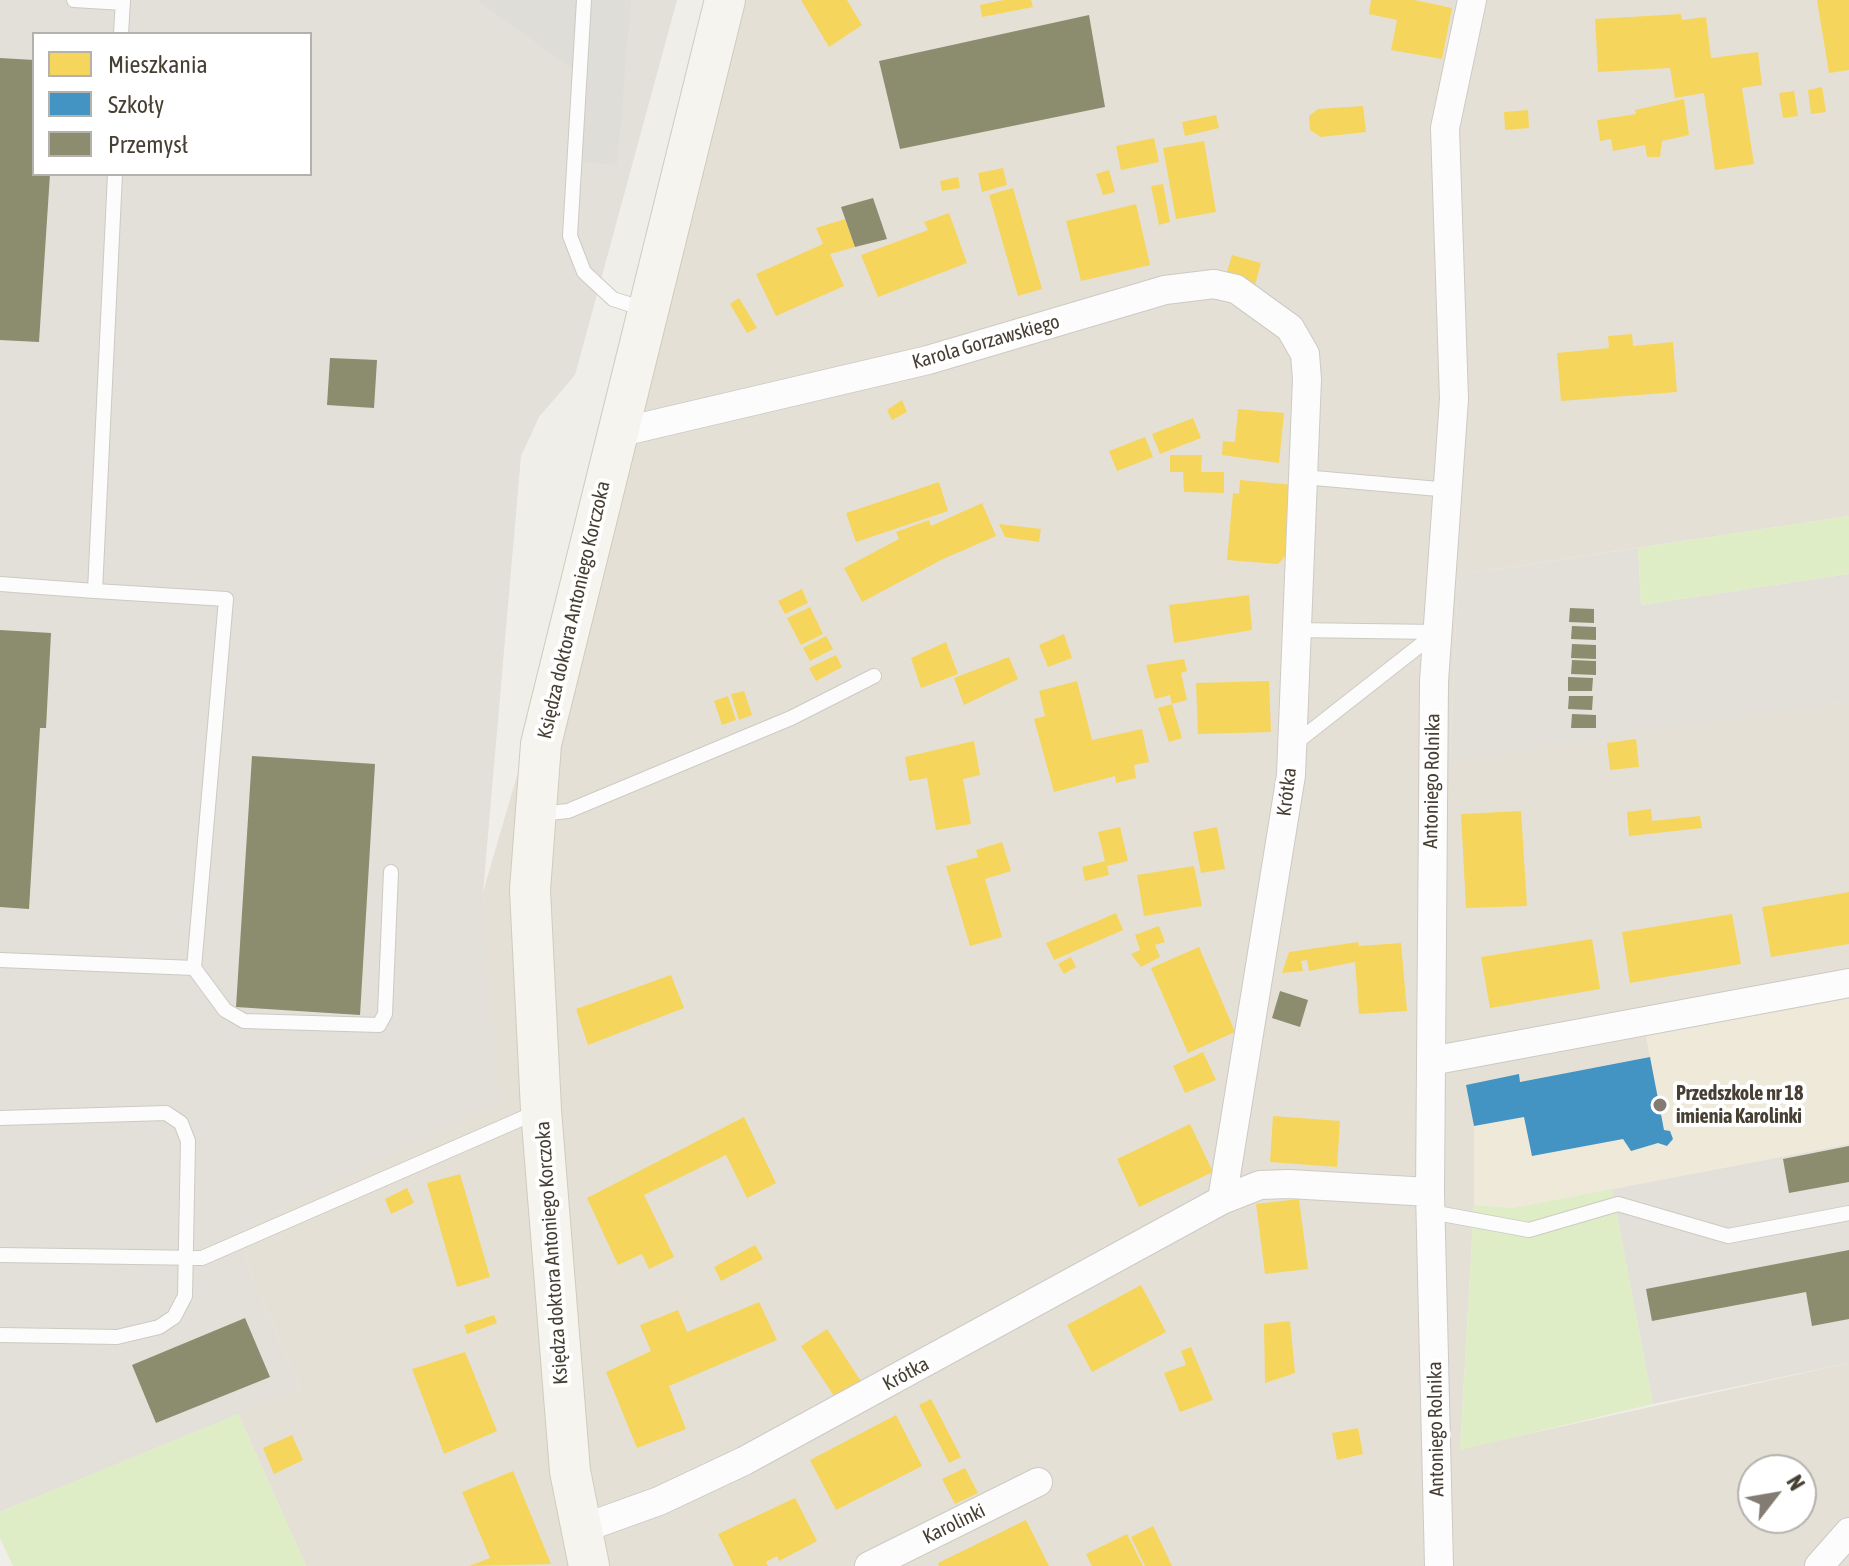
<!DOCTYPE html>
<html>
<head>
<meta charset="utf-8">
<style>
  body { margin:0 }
  #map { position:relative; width:1849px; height:1566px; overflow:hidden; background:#f0eee8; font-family:"Asap Condensed",sans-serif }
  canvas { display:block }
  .legend { position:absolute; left:32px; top:32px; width:280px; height:144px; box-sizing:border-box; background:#fff; border:2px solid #b5b2ad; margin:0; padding:10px 14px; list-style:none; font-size:24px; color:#473f33 }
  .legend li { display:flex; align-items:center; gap:16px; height:40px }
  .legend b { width:40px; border:2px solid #b5b2ad }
  .north { position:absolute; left:1737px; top:1454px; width:80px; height:80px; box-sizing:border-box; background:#fff; border:2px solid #b5b2ad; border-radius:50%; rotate:59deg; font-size:22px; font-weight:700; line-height:32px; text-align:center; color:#473f33 }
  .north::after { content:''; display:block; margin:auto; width:28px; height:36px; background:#827c72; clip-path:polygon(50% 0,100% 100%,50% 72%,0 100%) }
</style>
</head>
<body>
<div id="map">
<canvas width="1849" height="1566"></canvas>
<ul class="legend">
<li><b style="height:22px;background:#f6d55c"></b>Mieszkania</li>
<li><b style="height:22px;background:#4393c3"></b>Szkoły</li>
<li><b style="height:22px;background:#8c8c6e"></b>Przemysł</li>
</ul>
<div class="north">N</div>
</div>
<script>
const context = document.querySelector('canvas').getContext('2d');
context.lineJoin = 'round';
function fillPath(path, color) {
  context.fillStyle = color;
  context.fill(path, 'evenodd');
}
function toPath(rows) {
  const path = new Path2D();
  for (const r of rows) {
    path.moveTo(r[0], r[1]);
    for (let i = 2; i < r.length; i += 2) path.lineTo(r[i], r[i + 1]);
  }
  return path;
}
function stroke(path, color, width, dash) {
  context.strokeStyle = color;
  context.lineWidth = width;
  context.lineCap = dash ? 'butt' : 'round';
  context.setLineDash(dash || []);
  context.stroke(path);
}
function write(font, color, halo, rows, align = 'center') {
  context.font = font + ' "Asap Condensed",sans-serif';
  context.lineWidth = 8;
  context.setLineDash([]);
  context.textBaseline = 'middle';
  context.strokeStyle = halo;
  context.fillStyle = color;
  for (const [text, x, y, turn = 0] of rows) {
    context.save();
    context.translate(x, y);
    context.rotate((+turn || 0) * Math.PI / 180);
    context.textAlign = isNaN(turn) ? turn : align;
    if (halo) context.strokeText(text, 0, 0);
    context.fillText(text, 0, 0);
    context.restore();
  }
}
fillPath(toPath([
  [725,0,1849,0,1849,516,1458,575,1450,761,1849,701,1849,999,1647,1036,1650,1057,1520,1082,1519,1075,1474,1126,1474,1205,1460,1449,1849,1363,1849,1566,306,1566,238,1414,300,1389,245,1258,244,1229,498,1101,483,892,617,433],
  [1753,1470,1801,1470,1801,1518,1753,1518]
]), '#e5e0d5');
fillPath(toPath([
  [0,0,677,0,575,375,539,417,521,456,483,892,499,1102,244,1229,245,1258,300,1389,0,1512],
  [34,34,310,34,310,174,34,174],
  [1638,548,1641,605,1849,574,1849,701,1450,762,1458,575],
  [1849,1144,1849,1363,1653,1404,1612,1189]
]), '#e3dfd9');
fillPath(toPath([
  [1849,999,1849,1144,1513,1208,1474,1205,1474,1126,1466,1085,1519,1074,1521,1082,1650,1057,1646,1036]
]), '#efe9d9');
fillPath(toPath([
  [1849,516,1849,574,1641,605,1638,548],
  [1612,1189,1653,1404,1460,1450,1474,1205,1513,1208],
  [238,1414,306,1566,13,1566,0,1538,0,1512]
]), '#deedc5');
fillPath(toPath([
  [477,0,631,0,617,165,574,161,580,74]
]), '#dfddd8');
fillPath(toPath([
  [801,0,847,0,862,25,829,47],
  [1004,0,1031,0,1033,7,982,17,980,5],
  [1371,0,1414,0,1452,8,1442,59,1391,50,1397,20,1369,14],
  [1817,0,1849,0,1849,70,1829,73],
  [1681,14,1682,20,1706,17,1711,58,1758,52,1762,85,1742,88,1754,164,1715,170,1704,93,1675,98,1670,68,1598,72,1595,19],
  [1822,87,1826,112,1811,114,1808,90],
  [1794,91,1798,116,1783,118,1779,93],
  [1684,99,1689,135,1662,141,1660,157,1647,157,1645,145,1613,151,1611,139,1600,141,1597,120,1636,114,1635,110],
  [1363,106,1366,132,1321,137,1310,130,1309,116,1318,109],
  [1528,110,1529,128,1505,130,1504,112],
  [1216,115,1219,128,1185,136,1182,122],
  [1154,138,1159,162,1121,170,1116,146],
  [1204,141,1216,212,1176,219,1163,148],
  [1003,168,1007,185,982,192,978,173],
  [1109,170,1115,192,1103,195,1096,174],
  [958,177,960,188,942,191,940,181],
  [1163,184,1170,222,1159,225,1151,186],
  [1013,188,1042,289,1018,296,989,195],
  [1136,204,1150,265,1081,281,1066,221],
  [949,213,967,263,878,297,861,255,928,230,924,222],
  [845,219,855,247,830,254,844,286,776,316,756,274,823,244,816,228],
  [1232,255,1261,263,1255,285,1242,282,1244,276,1227,272],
  [739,298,757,328,747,333,730,304],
  [1632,334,1633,346,1673,342,1677,392,1561,401,1557,353,1609,348,1608,336],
  [902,400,907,412,892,420,887,410],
  [1238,409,1284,413,1279,463,1222,455,1223,441,1235,442],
  [1193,418,1201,438,1160,454,1152,434],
  [1145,437,1153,457,1117,471,1109,451],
  [1170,455,1202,455,1201,472,1224,472,1224,493,1184,492,1183,472,1170,472],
  [1240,480,1294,485,1288,553,1278,564,1227,560,1233,493,1239,494],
  [939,482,948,511,856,542,846,513],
  [982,503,996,536,943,559,862,602,844,568,899,539,896,532,929,520,931,526],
  [999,524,1041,529,1039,542,1005,537],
  [802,589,808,603,785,614,778,601],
  [1249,595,1252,630,1174,643,1169,605],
  [810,607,823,634,801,645,787,618],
  [1064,634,1072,658,1048,667,1039,645],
  [826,636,833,649,810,661,803,648],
  [946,642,958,674,921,688,911,658],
  [836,655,842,667,816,681,809,668],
  [1009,657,1018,679,964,705,954,678],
  [1184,659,1187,671,1181,673,1187,700,1172,704,1170,695,1155,699,1146,665],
  [1077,681,1092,740,1142,729,1149,762,1134,765,1136,778,1116,783,1115,776,1054,792,1034,719,1045,716,1039,691],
  [1269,681,1271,732,1198,734,1196,683],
  [744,691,752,715,739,720,731,694],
  [728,696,736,720,722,725,714,701],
  [1172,704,1182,738,1169,742,1158,708],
  [1636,739,1639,767,1610,770,1607,743],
  [974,741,980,775,963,779,971,824,936,830,927,778,909,781,905,757],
  [1651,809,1652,821,1700,816,1702,828,1629,836,1627,812],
  [1521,811,1527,906,1466,908,1461,814],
  [1120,827,1128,861,1107,866,1109,875,1085,881,1082,867,1105,861,1098,832],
  [1217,827,1225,869,1201,873,1193,832],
  [1002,842,1011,871,985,879,1002,937,970,946,946,866,978,857,976,850],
  [1194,866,1202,906,1144,916,1137,875],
  [1849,892,1849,944,1771,957,1762,907],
  [1116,913,1123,930,1054,960,1046,943],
  [1732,914,1741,964,1630,983,1622,932],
  [1159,926,1165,942,1155,945,1160,957,1141,967,1131,954,1140,950,1135,935],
  [1592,939,1600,989,1490,1008,1481,957],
  [1358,942,1359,946,1401,943,1407,1011,1359,1014,1355,962,1309,971,1307,960,1301,961,1303,971,1282,973,1289,952],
  [1199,947,1235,1032,1188,1053,1151,968],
  [1071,957,1076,967,1064,974,1058,964],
  [671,975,684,1008,588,1045,576,1009],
  [1203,1052,1216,1080,1185,1093,1173,1066],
  [1273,1116,1340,1121,1337,1167,1270,1162],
  [744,1117,776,1183,747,1198,726,1155,644,1195,674,1257,649,1269,642,1254,618,1265,587,1198],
  [1190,1124,1213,1172,1139,1207,1117,1159],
  [460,1174,490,1277,457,1287,427,1183],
  [407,1188,414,1203,391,1214,385,1199],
  [1299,1199,1308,1269,1265,1274,1256,1204],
  [755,1245,763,1259,721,1281,714,1267],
  [1141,1285,1166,1332,1092,1372,1067,1325],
  [759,1302,777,1340,669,1386,686,1429,637,1448,606,1372,651,1351,640,1325,678,1310,687,1332],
  [494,1315,497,1323,467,1334,464,1325],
  [1290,1321,1295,1373,1265,1383,1264,1324],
  [827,1329,862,1383,836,1399,801,1346],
  [1191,1347,1213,1400,1180,1412,1164,1373,1186,1365,1181,1351],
  [465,1352,497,1431,444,1454,412,1369],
  [931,1399,961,1457,949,1463,919,1405],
  [896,1415,922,1466,836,1510,810,1460],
  [1358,1428,1363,1454,1337,1460,1332,1433],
  [292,1435,303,1460,274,1474,263,1448],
  [965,1468,978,1493,955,1504,942,1479],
  [513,1471,551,1564,469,1566,490,1558,462,1492],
  [795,1498,817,1541,779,1561,777,1556,766,1562,768,1566,734,1566,718,1534],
  [1026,1520,1049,1566,939,1566,938,1563],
  [1153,1526,1172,1566,1145,1566,1131,1537],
  [1127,1534,1143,1566,1092,1566,1086,1554]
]), '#f6d55c');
fillPath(toPath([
  [1650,1057,1664,1130,1670,1131,1673,1139,1667,1146,1658,1143,1631,1151,1623,1139,1532,1156,1524,1117,1474,1126,1466,1085,1519,1074,1520,1082]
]), '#4393c3');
fillPath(toPath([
  [1089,15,1105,107,900,149,879,61],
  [0,58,34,60,34,174,50,174,39,342,0,340],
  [873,198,887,239,855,247,841,207],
  [330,358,377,360,374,408,327,405],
  [1570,608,1594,609,1594,623,1569,622],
  [1572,626,1596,627,1596,640,1571,639],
  [0,630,51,633,46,728,40,728,29,909,0,907],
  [1572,644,1596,645,1596,659,1571,658],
  [1572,660,1596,661,1596,675,1571,674],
  [1568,677,1593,678,1592,691,1568,691],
  [1569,696,1593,696,1592,710,1568,709],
  [1572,714,1596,715,1596,728,1571,728],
  [252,756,375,764,360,1015,236,1007],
  [1280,991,1308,1000,1300,1027,1272,1018],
  [1849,1146,1849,1182,1789,1193,1783,1159],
  [1849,1250,1849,1319,1812,1326,1806,1292,1652,1321,1646,1289],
  [245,1318,270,1377,156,1423,132,1365]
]), '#8c8c6e');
const lane = toPath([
  [74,0,123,3],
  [584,0,570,236,584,272,613,299,644,309],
  [121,34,123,0],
  [1303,477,1450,490],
  [0,584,95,591,115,174],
  [1295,630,1437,632],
  [1293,745,1437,632],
  [540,814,568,811,791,718,874,676],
  [0,960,194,968,226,599,95,591],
  [194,968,225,1010,244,1021,379,1025,385,1014,391,872],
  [0,1118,166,1113,181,1123,188,1141,185,1296,174,1317,159,1327,117,1337,0,1335],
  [1431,1212,1529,1230,1618,1204,1728,1236,1849,1213],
  [0,1255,202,1258,537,1112]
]);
const street = toPath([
  [617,433,928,360,1165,290,1214,284,1236,289,1290,328,1305,354,1307,379,1291,775,1222,1200],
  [1431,1061,1849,983],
  [581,1529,659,1501,744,1461,1222,1200,1260,1185,1289,1184,1430,1192],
  [869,1566,1038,1482],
  [1439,1566,1430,1192,1434,681,1454,399,1445,128,1472,0],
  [1819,1566,1849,1532]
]);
const secondary = toPath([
  [589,1566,570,1471,541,1110,530,890,541,744,725,0]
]);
stroke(lane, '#cdcac4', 16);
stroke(street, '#cdcac4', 30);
stroke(secondary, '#d0cbbe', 42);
stroke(lane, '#fdfcfc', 14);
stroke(street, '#fdfcfc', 28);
stroke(secondary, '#f6f4ee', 40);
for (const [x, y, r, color] of [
  [1660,1105,8,"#827c72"]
]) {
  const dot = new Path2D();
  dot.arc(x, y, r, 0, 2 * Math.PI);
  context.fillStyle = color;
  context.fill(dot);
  stroke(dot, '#fff', 3);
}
write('20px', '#473f33', '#fff', [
  ["Karola Gorzawskiego",986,342,-16],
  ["Księdza doktora Antoniego Korczoka",574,610,-77],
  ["Antoniego Rolnika",1432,781,-89],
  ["Krótka",1287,792,-83],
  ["Księdza doktora Antoniego Korczoka",552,1253,-94],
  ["Krótka",906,1374,-28],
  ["Antoniego Rolnika",1436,1429,-91],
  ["Karolinki",954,1524,-26]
]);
write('bold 20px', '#473f33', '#fff', [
  ["Przedszkole nr 18",1676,1094],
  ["imienia Karolinki",1676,1117]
], 'left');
</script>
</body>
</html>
